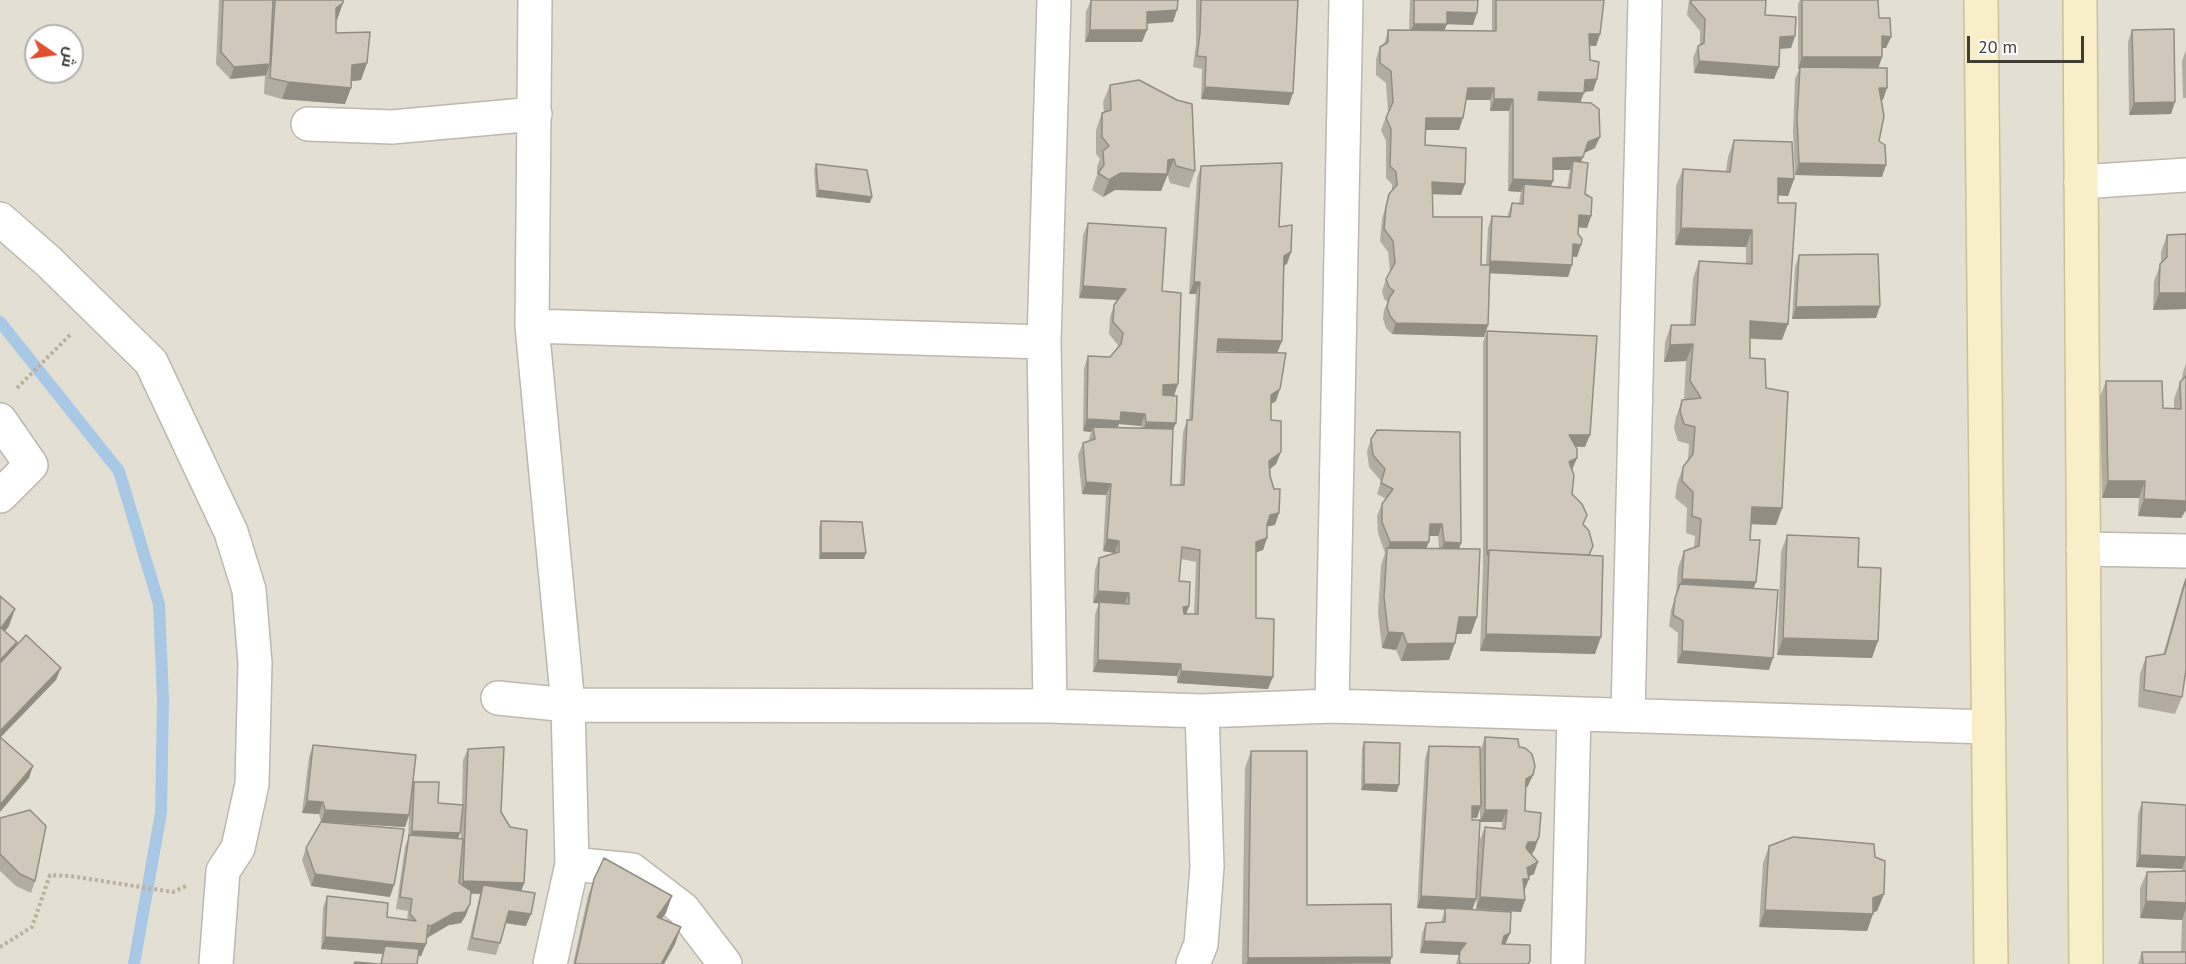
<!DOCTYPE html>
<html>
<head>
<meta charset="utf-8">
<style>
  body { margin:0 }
  #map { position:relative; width:2186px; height:964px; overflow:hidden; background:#f0ede4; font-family:"PT Sans",Cairo,sans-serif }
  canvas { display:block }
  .north { position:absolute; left:24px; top:24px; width:60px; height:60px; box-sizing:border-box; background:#fff; border:2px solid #b3b1ae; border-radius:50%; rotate:103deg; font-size:16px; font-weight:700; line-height:24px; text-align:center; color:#413d35 }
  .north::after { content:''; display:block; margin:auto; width:21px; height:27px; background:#e0502b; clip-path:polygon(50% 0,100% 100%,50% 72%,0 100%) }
  .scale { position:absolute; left:1967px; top:36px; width:117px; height:27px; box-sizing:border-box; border:3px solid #413d35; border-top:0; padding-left:8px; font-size:18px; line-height:21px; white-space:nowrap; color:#413d35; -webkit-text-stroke:4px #fff; paint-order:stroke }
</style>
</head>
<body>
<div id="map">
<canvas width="2186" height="964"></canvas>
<div class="north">ش</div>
<div class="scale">20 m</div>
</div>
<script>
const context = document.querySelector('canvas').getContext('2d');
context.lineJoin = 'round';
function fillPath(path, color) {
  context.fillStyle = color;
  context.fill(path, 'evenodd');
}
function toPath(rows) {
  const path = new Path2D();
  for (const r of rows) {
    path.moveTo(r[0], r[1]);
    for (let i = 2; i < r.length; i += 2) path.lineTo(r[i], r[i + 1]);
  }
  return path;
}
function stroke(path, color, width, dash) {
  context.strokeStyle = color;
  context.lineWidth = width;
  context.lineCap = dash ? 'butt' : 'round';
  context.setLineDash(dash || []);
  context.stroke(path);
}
fillPath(toPath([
  [0,0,2186,0,2186,964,0,964],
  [36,36,72,36,72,72,36,72]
]), '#e3dfd3');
stroke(toPath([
  [0,322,119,471,159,604,163,699,161,813,134,964]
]), '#a7c9e6', 12);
const street = toPath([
  [535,0,532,326,568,705,572,864,550,964],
  [308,124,392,127,535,114],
  [2081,182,2186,175],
  [0,219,48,261,151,362,231,532,249,590,255,663,252,784,238,848,223,871,216,964],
  [532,326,1044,342],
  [0,420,31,465,0,496],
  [2083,549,2186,551],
  [498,698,568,705,1050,706,1202,711,1332,706,1988,727],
  [1050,706,1044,342,1054,0],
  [1332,706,1346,0],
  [1628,714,1645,0],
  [572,864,632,870,683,909,725,964],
  [1193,964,1201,944,1207,867,1202,711],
  [1568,964,1574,714]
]);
const secondary = toPath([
  [1981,0,1991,964],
  [2080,0,2086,964]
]);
stroke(street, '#bdb8ab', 36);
stroke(secondary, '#cbc199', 36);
stroke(toPath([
  [17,388,71,334],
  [0,947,32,927,50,875,70,876,173,892,186,886]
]), '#bab19b', 4, [3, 3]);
stroke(street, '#fff', 33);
stroke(secondary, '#f8eec7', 33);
fillPath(toPath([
  [219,0,343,0,336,21,336,33,367,63,361,80,351,81,345,104,282,99,264,94,265,76,230,79,216,64],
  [1091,0,1173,22,1147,23,1142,42,1085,42,1086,12],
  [1196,0,1298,0,1289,105,1201,99,1202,69,1193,67,1196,44],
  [1410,0,1478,0,1473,25,1447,24,1444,31,1492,31,1492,0,1604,0,1600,34,1596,46,1590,46,1590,60,1597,79,1593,91,1584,92,1580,102,1595,148,1584,153,1581,162,1585,194,1591,216,1587,228,1578,227,1578,234,1581,245,1577,257,1572,256,1568,277,1490,273,1488,325,1484,337,1392,334,1386,328,1383,319,1384,310,1388,302,1384,299,1382,291,1386,279,1390,271,1388,252,1380,241,1382,219,1389,194,1392,191,1392,184,1386,178,1386,141,1381,130,1388,112,1386,83,1376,75,1376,59,1380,47,1384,45,1388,30,1409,30],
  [1466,100,1490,100,1490,111,1509,111,1508,191,1521,192,1520,196,1519,204,1512,203,1507,217,1492,216,1488,228,1486,265,1481,265,1433,217,1432,194,1461,195,1465,184,1425,145,1426,130,1459,130],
  [1553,170,1570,170,1567,188,1551,186],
  [1689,0,1766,0,1765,15,1795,36,1791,48,1779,49,1774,79,1694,73,1693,58,1698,46,1700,45,1700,31,1687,15],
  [1800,0,1878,0,1879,18,1891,37,1886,48,1882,48,1882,57,1878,68,1883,100,1881,100,1879,141,1882,177,1795,175,1793,131,1795,79,1799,69,1798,69,1798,4],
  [2132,30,2171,114,2129,115,2128,42],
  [2186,50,2186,98,2183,98,2182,61],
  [1110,85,1195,171,1189,188,1170,183,1168,176,1167,176,1161,191,1115,190,1103,197,1092,190,1097,175,1097,167,1100,159,1096,154,1096,130,1102,113,1104,112,1103,102],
  [1734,140,1794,179,1788,196,1778,195,1782,340,1750,339,1750,358,1766,388,1782,508,1776,525,1751,524,1750,540,1754,588,1769,670,1677,663,1678,633,1669,626,1671,610,1676,595,1678,568,1684,551,1694,548,1695,536,1686,533,1687,508,1675,498,1677,484,1683,467,1688,461,1689,444,1678,441,1674,428,1676,417,1682,400,1686,400,1684,398,1686,361,1664,362,1665,342,1671,325,1690,325,1693,278,1699,261,1746,264,1746,247,1675,245,1676,186,1683,169,1726,171,1728,157],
  [816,164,870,203,816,197,814,170],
  [1201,166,1279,227,1287,264,1283,266,1282,341,1277,353,1217,351,1217,352,1276,401,1271,404,1271,420,1281,452,1276,464,1270,469,1275,525,1267,526,1267,538,1263,550,1256,552,1256,618,1268,689,1177,683,1177,676,1093,672,1095,614,1099,603,1093,603,1095,570,1099,558,1115,553,1103,551,1106,495,1082,494,1078,455,1083,443,1089,441,1089,439,1091,432,1083,431,1084,368,1088,356,1110,357,1118,348,1118,345,1109,334,1110,317,1114,305,1118,300,1079,298,1083,235,1088,223,1162,291,1174,396,1171,485,1180,485,1183,432,1187,420,1189,420,1196,294,1189,294,1197,178],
  [1119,424,1141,426,1141,428,1118,427],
  [1181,559,1196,562,1194,614,1186,614,1189,606,1179,581],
  [2186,234,2186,309,2153,310,2154,281,2161,263,2161,252,2167,235],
  [1799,255,1880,306,1876,318,1792,319,1795,267],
  [1487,331,1585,447,1576,447,1572,470,1572,494,1584,525,1593,546,1590,555,1595,654,1480,651,1483,567,1483,342],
  [2186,363,2186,510,2181,518,2138,516,2139,498,2102,498,2100,397,2106,381,2163,408,2174,408,2174,399,2180,382,2182,380,2183,372],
  [1371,439,1461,543,1459,549,1471,634,1457,634,1449,660,1401,661,1396,650,1382,648,1378,613,1381,565,1385,553,1378,533,1377,516,1382,504,1386,499,1377,494,1381,481,1369,467,1367,451],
  [1429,536,1438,536,1439,549,1426,549],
  [821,521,864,559,819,559,819,527],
  [1787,535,1858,567,1872,658,1777,655,1781,552],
  [2186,577,2186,677,2185,677,2182,697,2175,714,2138,707,2140,674,2146,657,2163,655,2182,588],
  [1485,737,1519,747,1528,786,1526,788,1525,811,1535,849,1531,854,1534,874,1528,877,1529,879,1524,891,1525,900,1521,912,1476,909,1480,839,1485,827,1502,829,1502,822,1480,822,1480,807,1477,818,1472,818,1476,899,1472,909,1510,933,1505,944,1530,961,1528,964,1456,964,1459,955,1420,953,1422,934,1426,923,1441,922,1445,910,1417,908,1425,758,1429,746,1481,749],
  [1364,742,1397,792,1361,790,1362,748],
  [313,745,412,787,414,782,438,803,462,805,463,760,468,749,501,812,521,891,526,926,506,923,496,955,467,950,480,894,471,893,466,915,461,923,449,925,426,938,426,944,421,956,418,956,380,964,383,954,321,949,323,908,327,896,387,917,407,920,408,911,396,909,405,847,408,839,409,816,405,827,340,823,390,897,311,886,302,860,306,848,321,822,319,814,302,813,309,757],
  [461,821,461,839,458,839,460,833],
  [1251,751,1307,905,1390,962,1390,964,1242,964,1245,768],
  [2142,802,2186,805,2186,964,2138,964,2142,952,2181,952,2182,920,2140,918,2140,888,2147,872,2182,871,2182,867,2182,869,2136,867,2138,814],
  [0,818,35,881,31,893,16,886,0,871],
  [1769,846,1875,857,1884,894,1877,911,1873,912,1867,931,1759,927,1763,863],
  [594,879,666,913,661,919,675,944,664,964,573,964,588,896]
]), '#b3ada1');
fillPath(toPath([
  [343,3,337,20,330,25,336,8],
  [1177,10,1173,22,1143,24,1147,12],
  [1447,12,1477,13,1473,25,1442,24],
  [1414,24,1447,24,1442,36,1409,36],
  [1090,30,1147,30,1142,42,1085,42],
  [1589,34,1600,34,1596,46,1585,46],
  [1795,36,1791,48,1776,49,1780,37],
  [1882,36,1891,37,1886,48,1878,48],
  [1802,57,1882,57,1878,69,1798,69],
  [1699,61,1779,67,1774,79,1694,73],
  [367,63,361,80,345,82,352,65],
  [270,64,266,75,230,79,234,67],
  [1597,79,1593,91,1580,92,1585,80],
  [288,82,351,88,345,104,282,99],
  [1205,87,1293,93,1289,105,1201,99],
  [1468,88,1494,88,1490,100,1464,100],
  [1879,88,1887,88,1883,100,1875,100],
  [1539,92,1584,93,1579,105,1535,103],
  [1494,99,1513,99,1509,111,1490,111],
  [2175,102,2171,114,2129,115,2134,103],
  [1426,118,1463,118,1459,130,1422,130],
  [1600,137,1595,148,1584,153,1588,142],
  [1583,157,1578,169,1573,161,1570,170,1549,170,1553,158],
  [1174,159,1161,191,1115,190,1103,197,1109,180,1121,173,1168,160],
  [1799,163,1886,165,1882,177,1795,175],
  [1778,178,1794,179,1788,196,1772,195],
  [1513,179,1553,181,1548,193,1524,184,1521,192,1508,191],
  [1432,182,1465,184,1461,195,1427,194],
  [818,190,872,197,870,203,816,197],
  [1579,215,1591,216,1587,228,1575,227],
  [1681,228,1752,230,1746,247,1675,245],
  [1573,244,1581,245,1577,257,1568,256],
  [1291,252,1287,264,1279,268,1284,256],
  [1490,261,1572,265,1568,277,1485,273],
  [1194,282,1200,282,1196,294,1189,294],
  [1083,286,1126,289,1121,300,1079,298],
  [2159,293,2186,293,2186,309,2153,310],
  [1880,306,1876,318,1792,319,1796,307],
  [1750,321,1788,324,1782,340,1744,338],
  [1396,323,1488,325,1484,337,1392,334],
  [1218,339,1282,341,1277,353,1214,351],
  [1693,344,1686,361,1664,362,1670,345],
  [1178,384,1174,396,1159,397,1163,385],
  [1280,389,1276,401,1266,407,1271,395],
  [1121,412,1145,414,1141,426,1119,424,1116,433,1093,427,1091,432,1083,431,1087,419],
  [1146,422,1176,423,1171,435,1142,434],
  [1569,435,1590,435,1585,447,1565,446],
  [1281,452,1276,464,1265,473,1269,461],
  [1577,458,1572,470,1569,462],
  [2108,481,2145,481,2139,498,2102,498],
  [1086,482,1111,484,1106,495,1082,494],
  [2144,499,2186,501,2186,510,2181,518,2138,516],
  [1752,507,1782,508,1776,525,1746,524],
  [1279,513,1275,525,1265,527,1270,515],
  [1430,524,1442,524,1438,536,1425,536],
  [1267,538,1263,550,1252,554,1256,542],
  [1107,539,1119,541,1115,553,1103,551],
  [1390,542,1429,542,1424,554,1387,550],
  [1444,542,1461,543,1457,555,1440,554],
  [821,553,866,553,864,559,819,559],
  [1682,579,1756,582,1750,599,1676,596],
  [1098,591,1129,593,1124,605,1093,603],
  [1189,606,1185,618,1179,619,1183,607],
  [15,609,9,626,0,638,1,628],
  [1459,617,1477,617,1471,634,1453,634],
  [1388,632,1403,633,1396,650,1382,648],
  [1486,634,1601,637,1595,654,1480,651],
  [1783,638,1878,641,1872,658,1777,655],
  [17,642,11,659,0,670,0,660],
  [1455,643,1449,660,1401,661,1407,644],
  [1682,651,1773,658,1769,670,1677,663],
  [1098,660,1181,664,1177,676,1093,672],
  [61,668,56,680,0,738,0,731],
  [1181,671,1273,677,1268,689,1177,683],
  [33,766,29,778,0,812,0,805],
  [1533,775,1528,786,1522,791,1526,779],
  [1364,784,1399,785,1397,792,1361,790],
  [307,801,323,802,319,814,302,813],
  [1472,806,1481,806,1477,818,1467,818],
  [325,810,409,815,405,827,321,822],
  [1485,810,1507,810,1502,822,1480,822],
  [412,831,460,833,456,845,408,843],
  [1539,837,1535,849,1532,854,1523,854,1528,842],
  [2140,855,2186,857,2182,869,2136,867],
  [1538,862,1534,874,1522,880,1527,868],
  [315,874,394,885,390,897,311,886],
  [1523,879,1529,879,1524,891],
  [463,881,524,883,520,895,483,885,480,894,459,893],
  [1884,894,1877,911,1870,914,1873,914,1867,931,1759,927,1765,910,1873,898],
  [672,896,666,913,651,934,657,917],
  [1421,896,1476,899,1472,911,1417,908],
  [1480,897,1525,900,1521,912,1476,909],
  [2146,901,2186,903,2186,908,2182,920,2140,918],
  [470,904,466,915,461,923,449,925,427,938,431,926],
  [509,911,531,914,526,926,505,923],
  [681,927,675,944,664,964,661,964],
  [1510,933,1505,945,1500,948,1504,936],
  [325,937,426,944,421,956,384,954,385,946,383,954,321,949],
  [1424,941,1466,943,1460,951,1459,955,1420,953],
  [1392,957,1389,964,1247,963,1248,958]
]), '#928d83');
const building = toPath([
  [223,0,273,0,270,64,234,67,221,52,223,0],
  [275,0,343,0,343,3,336,8,336,33,370,32,367,63,352,65,351,88,288,82,270,78,275,0],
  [1091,0,1178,0,1177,10,1147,12,1147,30,1090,30,1091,0],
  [1201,0,1298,0,1293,93,1205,87,1206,57,1197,56,1200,33,1201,0],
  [1414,0,1478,0,1477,13,1447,12,1447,24,1414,24,1414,0],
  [1496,0,1604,0,1600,34,1589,34,1590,60,1599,62,1597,79,1585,80,1584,93,1539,92,1538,100,1591,103,1599,109,1600,137,1588,142,1583,157,1553,158,1553,181,1513,179,1513,99,1494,99,1494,88,1468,88,1463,118,1426,118,1425,145,1466,148,1465,184,1432,182,1433,217,1482,217,1481,265,1490,265,1488,325,1396,323,1390,316,1387,307,1389,298,1394,291,1389,287,1386,279,1395,263,1393,241,1384,229,1386,207,1389,194,1397,185,1396,172,1390,166,1391,129,1386,118,1393,102,1391,71,1380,63,1380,47,1388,42,1388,30,1496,31,1496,0],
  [1691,0,1766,0,1765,15,1796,17,1795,36,1780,37,1779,67,1699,61,1698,46,1704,43,1705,19,1691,3,1691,0],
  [1802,0,1878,0,1879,18,1890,18,1891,37,1882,36,1882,57,1802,57,1802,0],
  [2174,29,2175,102,2134,103,2132,30,2174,29],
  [1800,67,1887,68,1887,88,1879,88,1884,116,1879,141,1885,145,1886,165,1799,163,1797,119,1800,67],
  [1139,80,1177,100,1192,104,1195,171,1176,166,1174,159,1168,160,1167,174,1121,173,1109,180,1098,173,1104,165,1103,151,1109,146,1102,137,1102,113,1111,110,1110,85,1139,80],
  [1734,140,1792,142,1794,179,1778,178,1778,203,1796,203,1788,324,1750,321,1750,358,1765,359,1766,388,1788,392,1782,508,1752,507,1750,540,1760,540,1756,582,1682,579,1684,551,1699,546,1701,519,1692,516,1693,492,1682,481,1683,467,1693,454,1695,427,1684,424,1680,411,1682,400,1701,398,1690,381,1693,344,1670,345,1671,325,1695,325,1699,261,1752,264,1752,230,1681,228,1683,169,1730,172,1734,140],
  [1573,161,1588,163,1585,194,1592,198,1591,216,1579,215,1578,234,1582,239,1581,245,1573,244,1572,265,1490,261,1492,216,1510,217,1512,203,1523,204,1524,184,1570,188,1573,161],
  [1282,163,1279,227,1292,225,1291,252,1284,256,1282,341,1218,339,1217,352,1286,353,1280,389,1271,395,1271,420,1281,421,1281,452,1269,461,1270,476,1274,489,1280,489,1279,513,1270,515,1267,525,1267,538,1256,542,1256,618,1274,619,1273,677,1181,671,1181,664,1098,660,1099,602,1129,604,1129,593,1098,591,1099,558,1119,552,1119,541,1107,539,1111,484,1086,482,1083,443,1095,439,1093,427,1173,429,1171,485,1184,485,1187,420,1192,420,1200,282,1194,282,1201,166,1282,163],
  [1182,547,1200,550,1198,614,1184,614,1183,607,1189,606,1190,582,1179,581,1182,547],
  [816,164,867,170,872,197,818,190,816,164],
  [1088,223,1166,228,1162,291,1181,293,1178,384,1163,385,1163,395,1177,396,1176,423,1146,422,1145,414,1121,412,1120,421,1087,419,1088,356,1110,357,1121,344,1123,333,1113,322,1114,305,1126,289,1083,286,1088,223],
  [2186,234,2186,293,2159,293,2160,264,2167,257,2167,235,2186,234],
  [1878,254,1880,306,1796,307,1799,255,1878,254],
  [1487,331,1597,336,1590,435,1569,435,1577,449,1577,458,1569,462,1574,475,1572,494,1582,504,1587,515,1583,524,1589,531,1593,546,1589,555,1489,550,1487,555,1487,331],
  [2186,376,2186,501,2144,499,2145,481,2108,481,2106,381,2162,381,2163,408,2181,409,2180,382,2186,376],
  [1377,430,1460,432,1461,543,1444,542,1442,524,1430,524,1429,542,1390,542,1382,522,1382,504,1393,489,1381,483,1385,469,1373,455,1371,439,1377,430],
  [821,521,862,522,866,553,821,553,821,521],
  [1787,535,1859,538,1858,567,1881,568,1878,641,1783,638,1787,535],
  [1387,548,1480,549,1477,617,1459,617,1455,643,1407,644,1403,633,1388,632,1384,597,1387,548],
  [1489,550,1603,556,1601,637,1486,634,1489,550],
  [2186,579,2186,669,2182,697,2144,690,2146,657,2165,654,2186,579],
  [1680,584,1778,590,1773,658,1682,651,1683,621,1673,615,1675,598,1680,584],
  [0,596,15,609,1,628,17,642,0,660,0,596],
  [26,635,61,668,0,731,0,663,26,635],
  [0,737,33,766,0,805,0,737],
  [1485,737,1518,739,1519,747,1525,748,1532,754,1535,766,1533,775,1526,779,1525,811,1541,813,1539,837,1536,842,1528,842,1526,848,1538,862,1527,868,1529,879,1523,879,1525,900,1480,897,1485,827,1505,829,1507,810,1485,810,1485,737],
  [1364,742,1400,743,1399,785,1364,784,1364,742],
  [313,745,416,755,409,815,325,810,323,802,307,801,313,745],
  [1429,746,1480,747,1481,806,1472,806,1472,820,1480,820,1476,899,1421,896,1429,746],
  [504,747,501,812,510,827,527,830,524,883,463,881,468,749,504,747],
  [1251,751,1307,751,1307,905,1391,904,1392,957,1248,958,1251,751],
  [414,782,439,782,438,803,463,805,460,833,412,831,414,782],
  [2142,802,2186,805,2186,857,2140,855,2142,802],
  [30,810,46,826,35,881,20,874,0,854,0,818,30,810],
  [321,822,404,829,394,885,315,874,306,848,321,822],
  [409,835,463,839,459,883,471,891,470,904,465,912,454,913,431,926,428,925,426,944,325,937,327,896,388,903,387,917,416,921,410,914,412,899,400,897,409,835],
  [1793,837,1874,844,1875,857,1885,861,1884,894,1873,898,1873,914,1765,910,1769,846,1793,837],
  [604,858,672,896,657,917,681,927,661,964,575,964,594,879,604,858],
  [2186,871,2186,903,2146,901,2147,872,2186,871],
  [483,885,535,893,531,914,509,911,500,943,472,938,483,885],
  [1445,908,1511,912,1510,933,1504,936,1502,944,1530,945,1530,961,1528,964,1461,964,1459,960,1460,951,1466,943,1424,941,1426,923,1445,922,1445,908],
  [385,946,419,949,417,964,381,964,385,946],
  [2142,952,2186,952,2186,964,2143,964,2142,952],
  [355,962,379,964,354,964,355,962],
  [1390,962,1390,964,1247,964,1247,963,1390,962]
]);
fillPath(building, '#d0c9bb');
stroke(building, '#928d83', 1.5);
</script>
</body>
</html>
